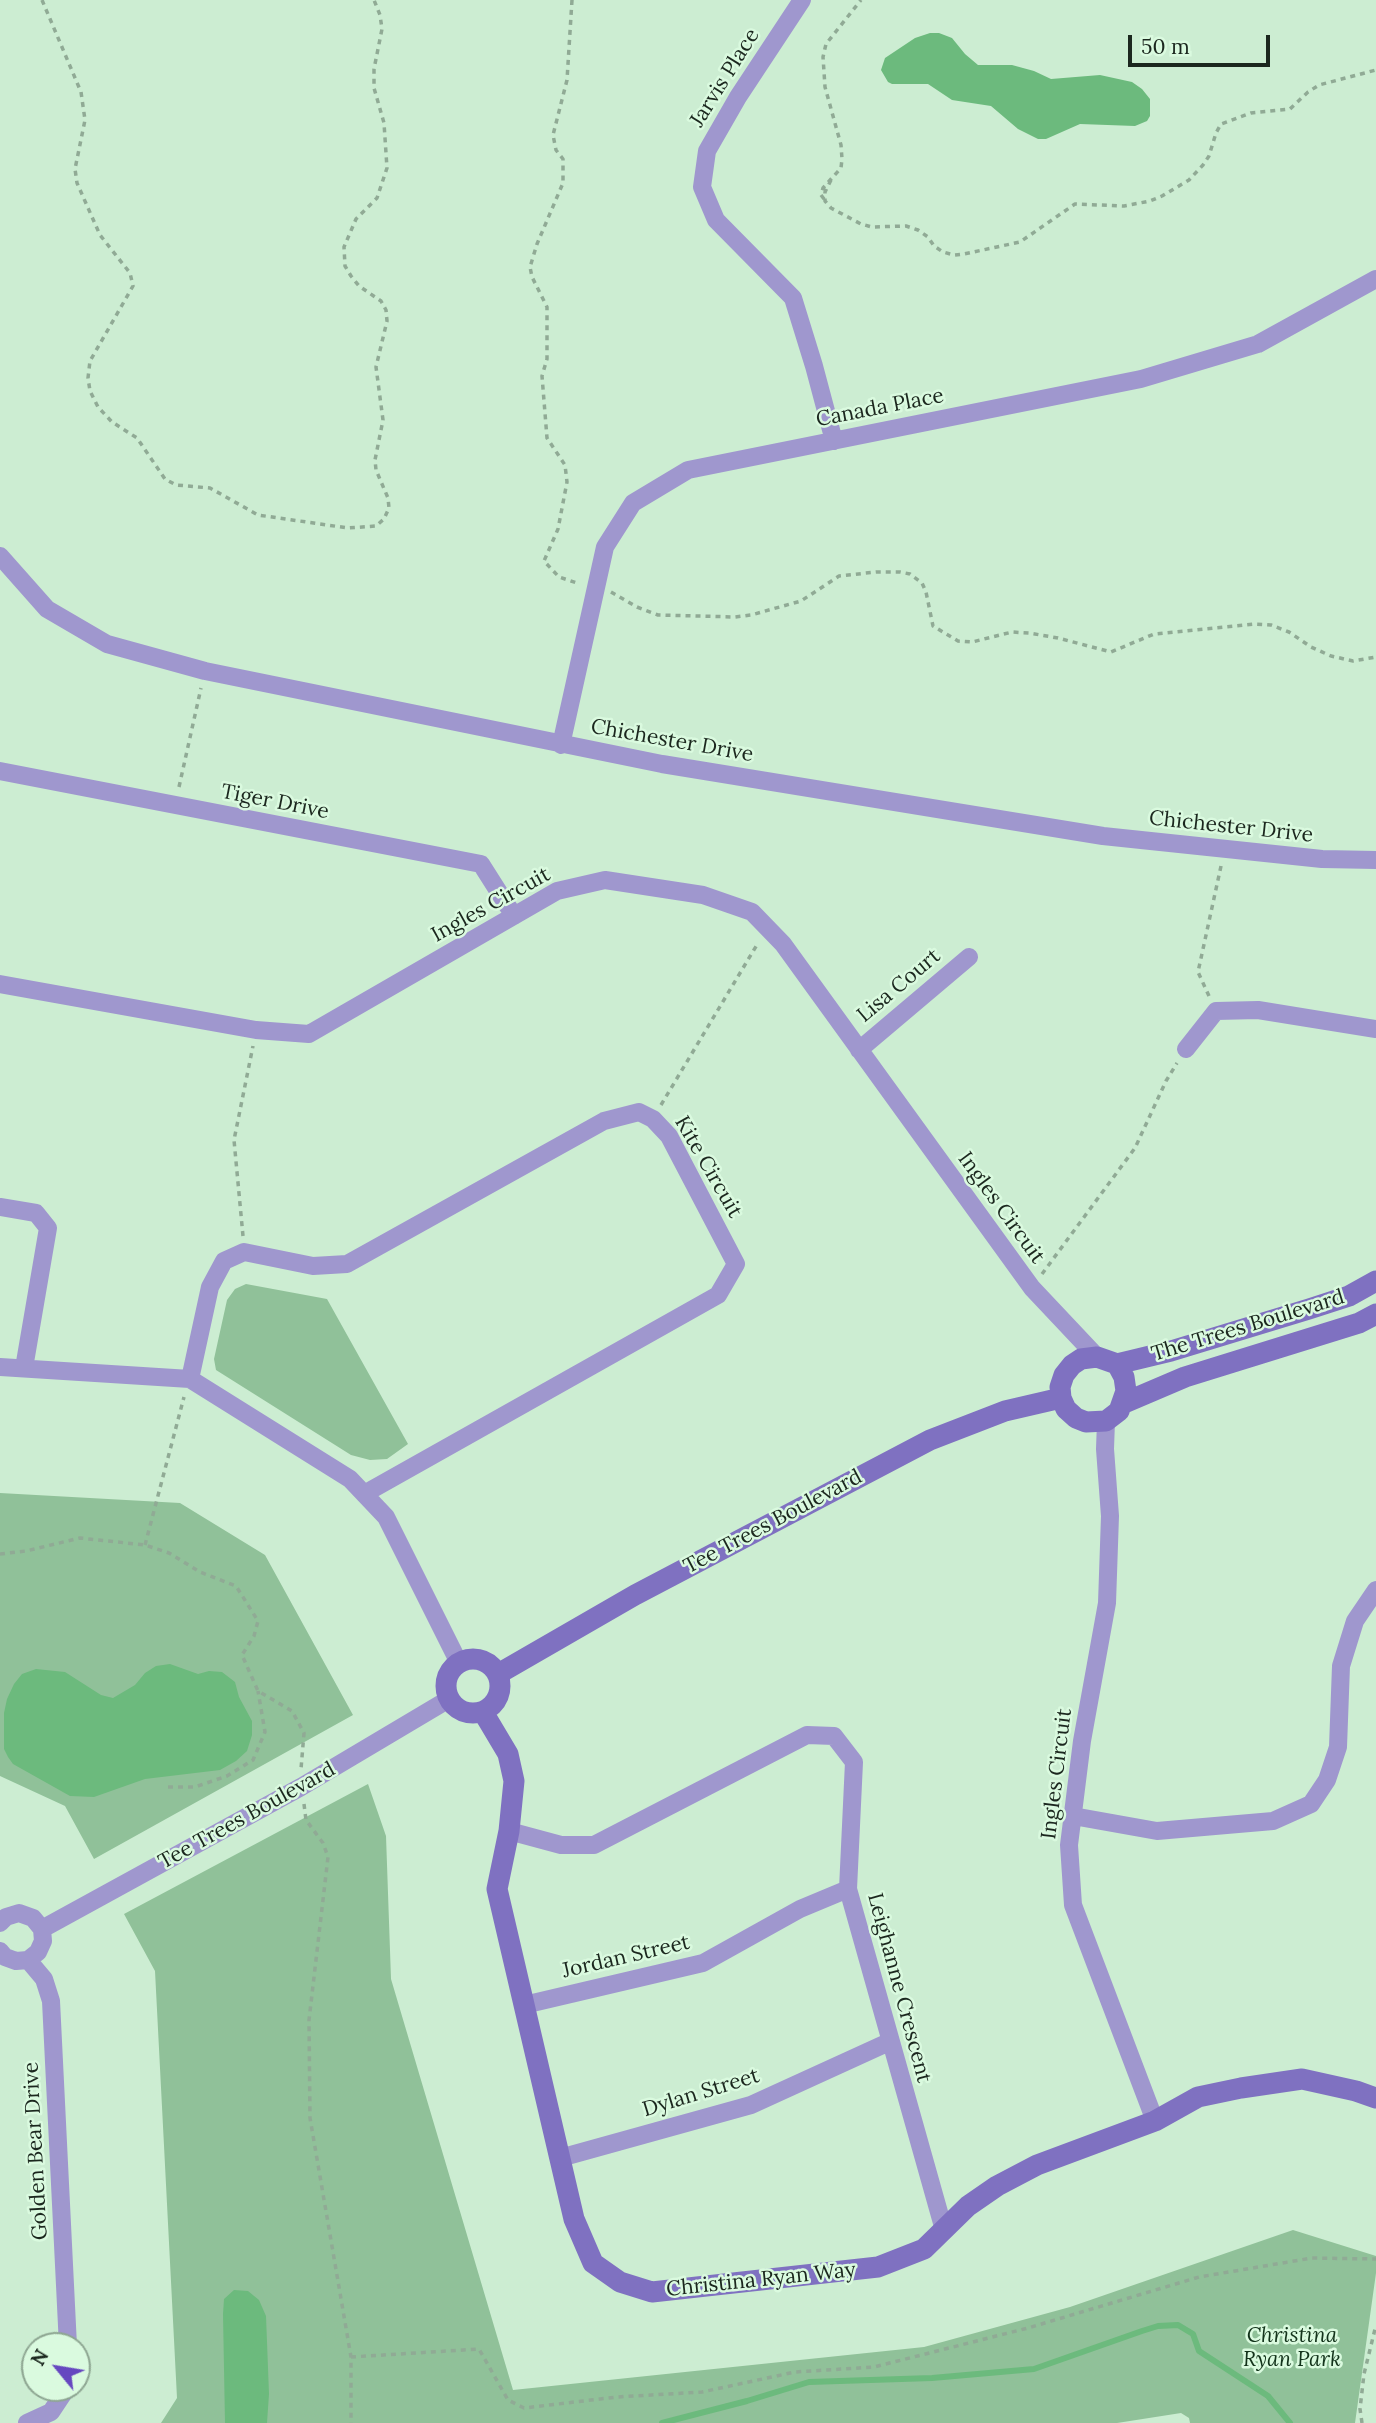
<!DOCTYPE html>
<html>
<head>
<meta charset="utf-8">
<style>
  body { margin:0 }
  #map { position:relative; width:1376px; height:2423px; overflow:hidden; background:#ccedd2; font-family:Lora,serif }
  canvas { display:block }
  .north { position:absolute; left:21px; top:2332px; width:70px; height:70px; box-sizing:border-box; background:#dafadf; border:2px solid #8ea692; border-radius:50%; rotate:300deg; font-size:19px; font-weight:700; line-height:28px; text-align:center; color:#1b271e }
  .north::after { content:''; display:block; margin:auto; width:24px; height:32px; background:#6647c0; clip-path:polygon(50% 0,100% 100%,50% 72%,0 100%) }
  .scale { position:absolute; left:1128px; top:35px; width:142px; height:32px; box-sizing:border-box; border:4px solid #1b271e; border-top:0; padding-left:9px; font-size:21px; line-height:24px; white-space:nowrap; color:#1b271e; -webkit-text-stroke:5px #dafadf; paint-order:stroke }
</style>
</head>
<body>
<div id="map">
<canvas width="1376" height="2423"></canvas>
<div class="north">N</div>
<div class="scale">50 m</div>
</div>
<script>
const context = document.querySelector('canvas').getContext('2d');
context.lineJoin = 'round';
function fillPath(path, color) {
  context.fillStyle = color;
  context.fill(path, 'evenodd');
}
function toPath(rows) {
  const path = new Path2D();
  for (const r of rows) {
    if (r.length === 3) {
      path.moveTo(r[0] + r[2], r[1]);
      path.arc(r[0], r[1], r[2], 0, 2 * Math.PI);
      continue;
    }
    path.moveTo(r[0], r[1]);
    for (let i = 2; i < r.length; i += 2) path.lineTo(r[i], r[i + 1]);
  }
  return path;
}
function stroke(path, color, width, dash) {
  context.strokeStyle = color;
  context.lineWidth = width;
  context.lineCap = dash ? 'butt' : 'round';
  context.setLineDash(dash || []);
  context.stroke(path);
}
function write(font, color, halo, rows, align = 'center') {
  context.font = font + ' Lora,serif';
  context.lineWidth = 5;
  context.setLineDash([]);
  context.textBaseline = 'middle';
  context.strokeStyle = halo;
  context.fillStyle = color;
  for (const [text, x, y, turn = 0] of rows) {
    context.save();
    context.translate(x, y);
    context.rotate((+turn || 0) * Math.PI / 180);
    context.textAlign = isNaN(turn) ? turn : align;
    if (halo) context.strokeText(text, 0, 0);
    context.fillText(text, 0, 0);
    context.restore();
  }
}
fillPath(toPath([
  [246,1284,327,1299,408,1444,387,1459,370,1460,351,1455,216,1370,214,1359,227,1300,235,1289],
  [0,1493,180,1503,265,1555,353,1715,94,1859,65,1806,0,1776],
  [368,1784,386,1836,391,1979,513,2390,924,2347,1070,2307,1293,2230,1376,2256,1376,2273,1355,2423,1190,2423,1189,2418,1181,2413,1117,2423,161,2423,177,2398,155,1971,124,1914]
]), '#90c199');
fillPath(toPath([
  [930,33,939,33,952,38,965,54,978,65,1012,65,1034,71,1051,79,1100,75,1132,82,1142,89,1150,99,1150,116,1147,121,1135,126,1080,124,1046,139,1038,139,1018,129,991,106,952,100,928,84,892,84,888,82,881,70,885,58,915,38],
  [170,1664,198,1674,209,1671,222,1672,235,1682,239,1697,252,1721,252,1735,247,1751,236,1761,220,1770,145,1779,94,1797,70,1796,13,1764,8,1757,4,1749,4,1713,7,1699,14,1684,22,1674,36,1669,65,1672,101,1695,113,1698,135,1685,145,1673,156,1666],
  [234,2290,248,2291,259,2300,266,2316,269,2394,267,2423,225,2423,223,2314,224,2299]
]), '#6cba7d');
stroke(toPath([
  [662,2423,747,2401,809,2382,932,2378,1034,2369,1142,2331,1158,2326,1178,2325,1193,2334,1199,2351,1268,2396,1290,2423]
]), '#6cba7d', 6);
stroke(toPath([
  [42,0,81,92,85,120,75,169,77,183,100,235,130,273,133,286,90,361,88,378,90,391,98,407,112,422,137,438,165,479,176,485,210,488,258,515,348,528,376,526,384,519,389,508,388,498,376,470,375,460,383,420,376,367,387,321,386,310,381,301,359,286,351,276,345,266,344,247,356,219,377,198,387,168,384,123,374,88,374,69,382,29,380,15,374,0],
  [572,0,567,80,553,135,556,150,563,159,563,183,537,244,530,267,532,277,547,307,547,359,542,376,547,438,565,465,567,482,558,529,544,561,559,577,577,583],
  [831,180,825,192,825,201,831,208,861,224,872,227,906,226,918,230,928,237,934,246,943,252,954,255,964,254,1020,242,1075,204,1124,206,1150,201,1162,196,1189,180,1203,165,1209,156,1216,133,1221,124,1251,113,1290,109,1308,92,1319,85,1376,70],
  [824,199,821,195,823,188,841,168,842,159,841,145,825,87,823,57,826,44,861,0],
  [611,592,637,607,658,615,735,617,751,615,801,601,839,576,876,572,900,572,910,574,922,583,926,592,933,626,958,641,972,642,1012,632,1029,633,1058,638,1111,652,1154,634,1254,624,1271,625,1289,632,1311,647,1331,656,1353,661,1376,657],
  [179,787,201,688],
  [1209,996,1198,972,1221,866],
  [661,1105,758,943],
  [243,1236,234,1140,253,1046],
  [1042,1274,1135,1148,1166,1081,1177,1063],
  [145,1545,184,1397],
  [0,1554,26,1551,80,1538,145,1545,169,1553,200,1572,236,1586,258,1621,254,1636,242,1655,258,1691,292,1711,304,1733,301,1769],
  [168,1787,195,1787,227,1776,253,1760,265,1732,258,1691],
  [304,1804,306,1820,323,1843,328,1857,309,2020,310,2118,351,2357,351,2423],
  [351,2357,479,2349,508,2400,524,2408,617,2397,702,2392,795,2372,874,2367,1028,2328,1199,2277,1312,2258,1376,2259],
  [1362,2423,1360,2409,1364,2374,1376,2325]
]), '#90aa95', 3.5, [5, 5]);
stroke(toPath([
  [802,0,738,97,707,151,702,187,716,220,793,298,814,366,834,441],
  [0,556,47,609,107,644,205,671,662,764,1103,836,1322,859,1376,860],
  [561,745,605,547,633,503,688,470,1141,379,1258,344,1376,279],
  [0,771,481,864,514,916],
  [0,984,256,1030,309,1034,557,891,605,880,703,895,752,912,783,944,1032,1288,1097,1357],
  [1186,1049,1216,1011,1258,1010,1376,1029],
  [859,1050,969,957],
  [0,1207,36,1213,48,1228,24,1368],
  [0,1367,190,1379,350,1479,386,1517,459,1663],
  [190,1379,210,1287,224,1261,244,1252,313,1266,347,1264,604,1121,639,1112,653,1119,669,1136,736,1264,718,1295,364,1494],
  [1106,1421,1105,1449,1110,1516,1107,1603,1082,1741,1069,1845,1073,1905,1155,2121],
  [1073,1816,1157,1831,1273,1821,1311,1804,1327,1780,1338,1747,1341,1666,1355,1621,1376,1590],
  [509,1831,561,1845,594,1845,807,1735,834,1736,854,1762,848,1889,944,2230],
  [0,1923,6,1917,19,1913,33,1918,42,1929,43,1941,38,1952,28,1960,16,1961,5,1957,0,1951],
  [42,1929,301,1787,449,1699],
  [28,1960,44,1979,51,2001,68,2346],
  [524,2005,703,1963,800,1909,848,1889],
  [560,2158,751,2105,889,2042],
  [27,2423,51,2412,67,2388]
]), '#9f97ce', 18);
stroke(toPath([
  [1097,1357,1117,1364,1124,1377,1126,1391,1119,1411,1106,1421,1086,1422,1076,1418,1066,1409,1061,1398,1060,1387,1064,1375,1072,1365,1081,1359,1097,1357],
  [1117,1364,1171,1351,1309,1309,1349,1296,1376,1281],
  [1124,1403,1185,1377,1359,1323,1376,1314],
  [473,1686,27],
  [498,1674,635,1595,930,1440,1005,1411,1061,1398],
  [483,1712,508,1754,514,1781,509,1831,497,1889,574,2219,593,2263,620,2282,652,2292,878,2267,924,2249,968,2206,997,2186,1037,2165,1155,2121,1198,2097,1241,2088,1302,2079,1356,2091,1376,2098]
]), '#7f71c1', 21);
write('21px', '#1b271e', '#dafadf', [
  ["Jarvis Place",725,78,-58],
  ["Canada Place",880,408,-11],
  ["Chichester Drive",672,741,10],
  ["Tiger Drive",275,802,11],
  ["Chichester Drive",1231,827,6],
  ["Ingles Circuit",491,905,-29],
  ["Lisa Court",899,986,-40],
  ["Kite Circuit",708,1167,60],
  ["Ingles Circuit",1001,1208,54],
  ["The Trees Boulevard",1248,1326,-17],
  ["Tee Trees Boulevard",773,1522,-28],
  ["Ingles Circuit",1057,1774,-83],
  ["Tee Trees Boulevard",247,1816,-29],
  ["Jordan Street",626,1957,-13],
  ["Leighanne Crescent",899,1988,75],
  ["Dylan Street",701,2093,-17],
  ["Golden Bear Drive",36,2151,-93],
  ["Christina Ryan Way",761,2280,-6]
]);
write('italic 21px', '#13331b', '#dafadf', [
  ["Christina",1292,2336],
  ["Ryan Park",1292,2360]
]);
</script>
</body>
</html>
